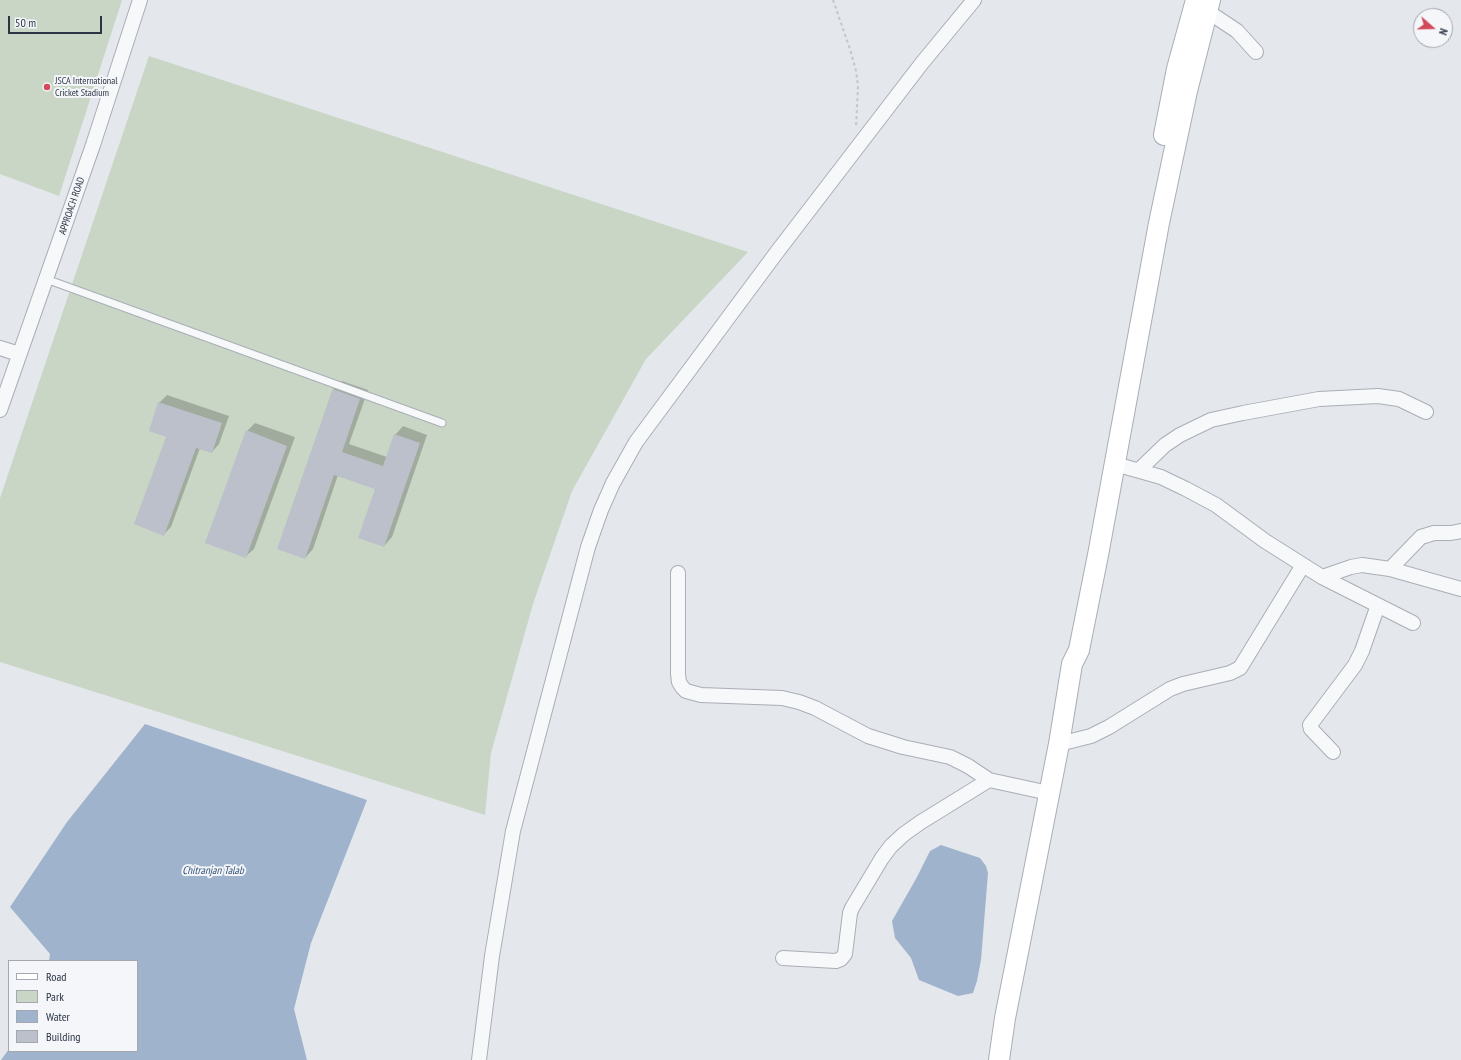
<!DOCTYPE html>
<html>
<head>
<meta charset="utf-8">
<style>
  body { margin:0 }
  #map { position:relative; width:1461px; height:1060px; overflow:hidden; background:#e4e7ec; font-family:"PT Sans Narrow",sans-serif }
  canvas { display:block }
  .legend { position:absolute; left:8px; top:960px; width:130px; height:92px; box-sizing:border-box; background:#f4f6f9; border:1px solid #a4a8b1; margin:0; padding:5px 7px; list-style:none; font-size:12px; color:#2b3445 }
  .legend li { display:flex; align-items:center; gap:8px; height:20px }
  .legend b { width:20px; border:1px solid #a4a8b1 }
  .north { position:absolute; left:1413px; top:8px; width:40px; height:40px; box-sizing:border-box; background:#f4f6f9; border:1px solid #a4a8b1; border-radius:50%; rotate:110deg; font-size:11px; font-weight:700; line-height:16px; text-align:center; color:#2b3445 }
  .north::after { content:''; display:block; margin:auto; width:14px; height:18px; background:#d1495b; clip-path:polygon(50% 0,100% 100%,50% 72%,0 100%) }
  .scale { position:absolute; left:8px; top:16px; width:94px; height:18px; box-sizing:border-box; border:2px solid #2b3445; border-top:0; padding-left:5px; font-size:12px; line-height:14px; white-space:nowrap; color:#2b3445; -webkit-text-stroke:3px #f4f6f9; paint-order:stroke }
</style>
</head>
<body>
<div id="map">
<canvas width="1461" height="1060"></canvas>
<ul class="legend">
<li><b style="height:5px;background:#fff"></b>Road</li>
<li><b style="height:11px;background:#c9d6c5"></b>Park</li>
<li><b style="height:11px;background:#9fb4cc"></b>Water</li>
<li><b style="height:11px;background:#bbc0ca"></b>Building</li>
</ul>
<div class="north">N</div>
<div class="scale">50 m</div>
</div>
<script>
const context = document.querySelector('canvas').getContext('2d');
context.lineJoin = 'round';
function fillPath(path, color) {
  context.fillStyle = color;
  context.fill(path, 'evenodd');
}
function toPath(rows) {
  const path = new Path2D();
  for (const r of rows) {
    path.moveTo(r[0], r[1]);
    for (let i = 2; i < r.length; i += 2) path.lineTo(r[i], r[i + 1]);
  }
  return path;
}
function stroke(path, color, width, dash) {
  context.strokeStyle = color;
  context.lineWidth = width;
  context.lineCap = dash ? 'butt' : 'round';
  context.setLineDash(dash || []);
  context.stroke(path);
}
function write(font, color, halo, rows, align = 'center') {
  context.font = font + ' "PT Sans Narrow",sans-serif';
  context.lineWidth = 4;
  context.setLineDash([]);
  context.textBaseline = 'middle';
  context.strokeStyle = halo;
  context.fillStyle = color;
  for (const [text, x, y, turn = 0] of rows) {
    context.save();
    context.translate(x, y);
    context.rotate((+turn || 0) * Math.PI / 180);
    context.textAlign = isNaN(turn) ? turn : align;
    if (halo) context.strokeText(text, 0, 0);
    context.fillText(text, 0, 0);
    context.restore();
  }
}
fillPath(toPath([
  [0,0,122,0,59,196,0,174],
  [149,56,748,252,646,359,572,491,533,604,491,753,485,815,0,662,0,498]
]), '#c9d6c5');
fillPath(toPath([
  [145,724,367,800,311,943,294,1009,307,1060,1,1060,9,1049,9,1051,137,1051,137,961,49,961,50,954,10,907,67,822],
  [941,845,980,858,986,866,988,873,981,960,977,981,973,993,958,996,919,980,911,958,895,938,892,921,917,877,930,851]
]), '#9fb4cc');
fillPath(toPath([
  [342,381,368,390,349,444,387,457,395,435,403,426,427,435,392,537,384,546,376,489,338,475,313,549,305,558,278,548,333,389],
  [167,395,229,416,219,444,212,452,200,448,171,527,164,534,167,437,159,403],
  [255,423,295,437,254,549,245,557,247,431]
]), '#0003');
fillPath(toPath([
  [333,389,360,399,342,452,383,466,394,434,420,443,384,547,358,538,375,489,334,475,305,559,277,549],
  [158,402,222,423,212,453,196,448,164,536,134,524,166,437,149,431],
  [246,430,287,446,246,558,205,543]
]), '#bbc0ca');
const lane = toPath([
  [46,279,442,423]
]);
const street = toPath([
  [1205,15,1213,15,1237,31,1256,52],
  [0,348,19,354],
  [0,410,93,145,140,0],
  [1115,464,1161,477,1186,489,1216,505,1265,541,1322,577,1413,623],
  [1139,470,1165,445,1180,435,1211,420,1243,413,1319,399,1378,396,1399,399,1426,412],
  [1390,569,1421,537,1434,533,1451,533,1461,531],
  [678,573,678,674,679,682,682,687,686,691,701,695,782,698,799,702,815,708,868,736,903,747,950,757,968,766,989,780,1049,793],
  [1322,577,1351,567,1362,565,1390,569,1461,589],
  [1059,744,1091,736,1109,727,1170,689,1183,684,1230,673,1240,668,1303,565],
  [1333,752,1311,729,1310,725,1355,665,1362,651,1378,605],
  [783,958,836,961,841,959,845,954,850,913,852,908,882,858,891,846,904,834,921,822,989,780],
  [479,1060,492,956,513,831,588,547,601,510,613,483,636,442,777,252,922,63,974,0]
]);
const secondary = toPath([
  [1164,135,1177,69,1196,0],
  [999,1060,1005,1018,1059,744,1072,664,1079,650,1098,555,1159,223,1187,91,1210,0]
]);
stroke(lane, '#a9aeb7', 9);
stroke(street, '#a9aeb7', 16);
stroke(secondary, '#a9aeb7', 22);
stroke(toPath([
  [833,0,850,49,856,71,858,86,856,127]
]), '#c2c5cb', 2, [3, 3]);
stroke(lane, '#f7f8fa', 7);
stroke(street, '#f7f8fa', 14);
stroke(secondary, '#fff', 20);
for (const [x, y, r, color] of [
  [47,87,4,"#d1495b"]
]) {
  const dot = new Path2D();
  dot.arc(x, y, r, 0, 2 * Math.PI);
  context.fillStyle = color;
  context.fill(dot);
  stroke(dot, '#f4f6f9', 1.5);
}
write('10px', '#2b3445', '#f4f6f9', [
  ["JSCA International",55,81],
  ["Cricket Stadium",55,93]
], 'left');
write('10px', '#2b3445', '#f4f6f9', [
  ["APPROACH ROAD",72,206,-71]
]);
write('italic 11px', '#34527a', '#f4f6f9', [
  ["Chitranjan Talab",213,871]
]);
</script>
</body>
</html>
